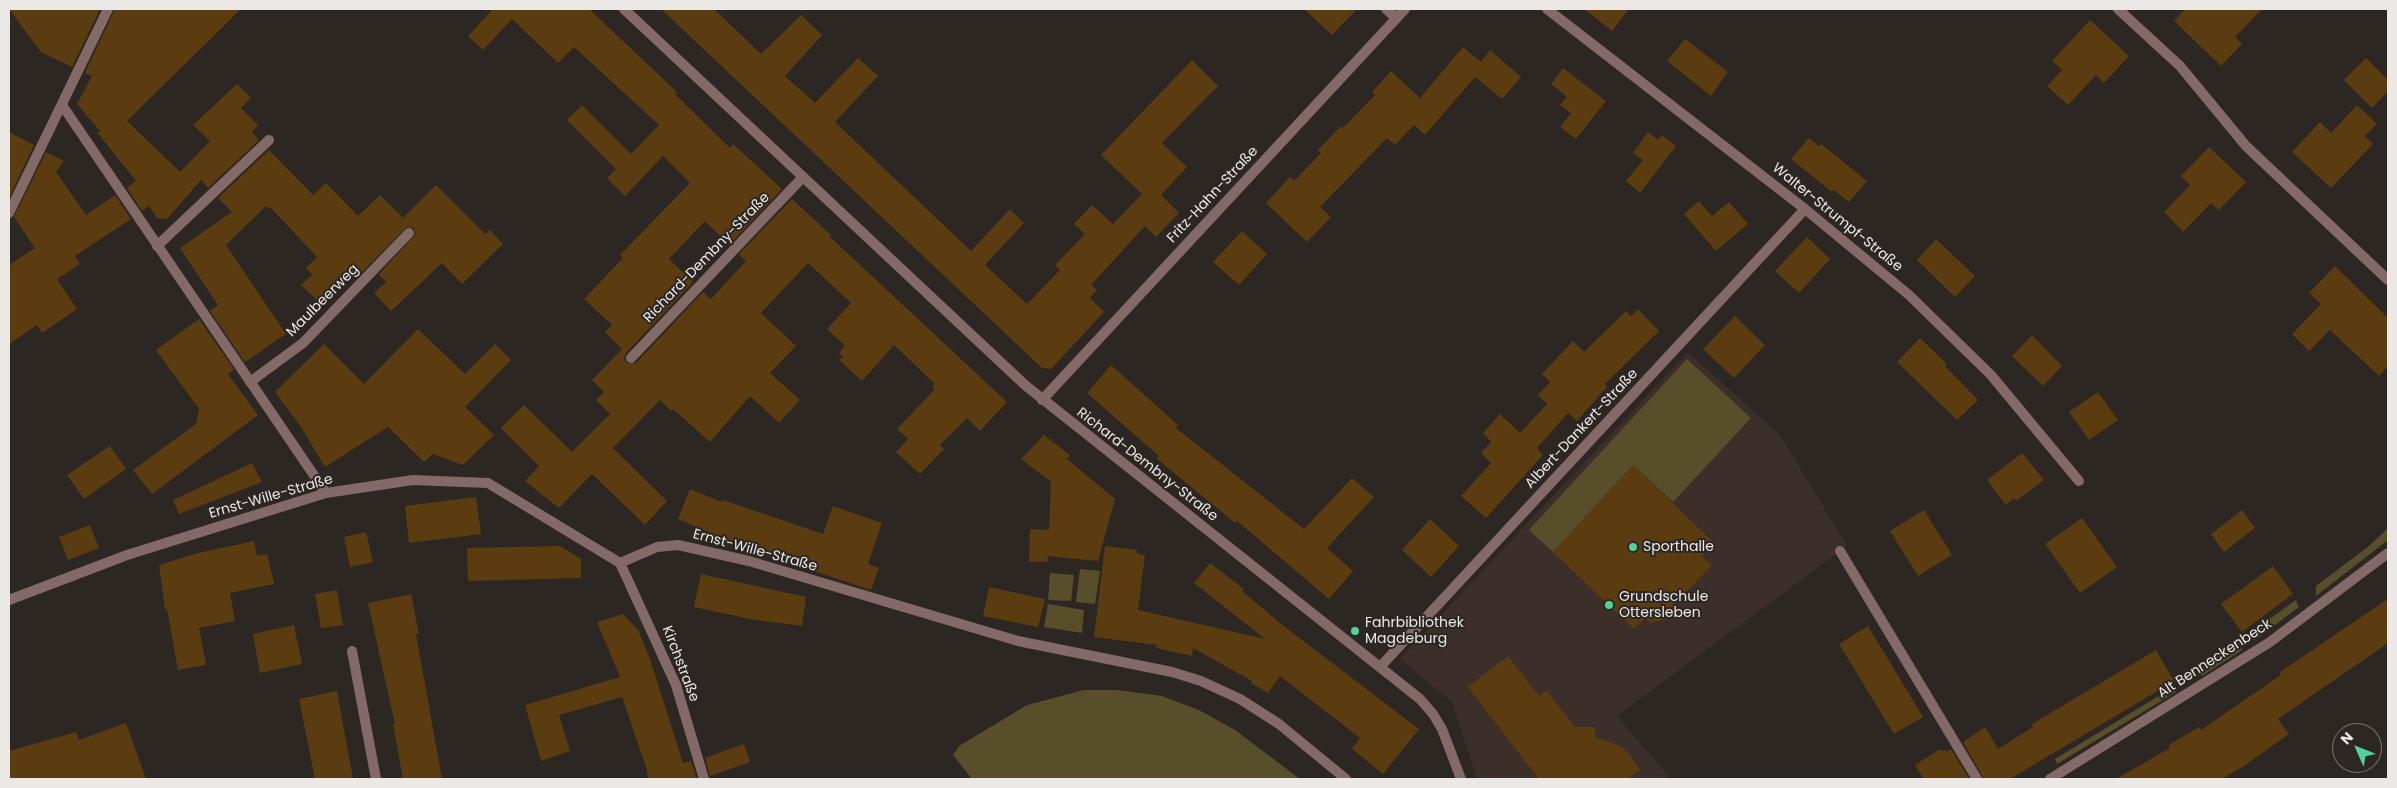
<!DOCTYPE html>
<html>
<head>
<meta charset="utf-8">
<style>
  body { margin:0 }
  #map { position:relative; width:2397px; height:788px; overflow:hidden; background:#2d2724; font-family:Poppins,sans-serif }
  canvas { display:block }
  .frame { position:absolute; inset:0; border:10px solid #ece8e6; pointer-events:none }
  .north { position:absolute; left:2332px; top:723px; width:50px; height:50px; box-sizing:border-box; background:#2d2724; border:1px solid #797472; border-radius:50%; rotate:314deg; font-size:14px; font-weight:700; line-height:20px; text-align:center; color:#ece8e6 }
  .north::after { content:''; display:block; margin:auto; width:18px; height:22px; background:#50d398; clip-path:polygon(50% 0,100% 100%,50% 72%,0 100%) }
</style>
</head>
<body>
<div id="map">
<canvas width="2397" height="788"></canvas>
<div class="frame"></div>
<div class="north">N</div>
</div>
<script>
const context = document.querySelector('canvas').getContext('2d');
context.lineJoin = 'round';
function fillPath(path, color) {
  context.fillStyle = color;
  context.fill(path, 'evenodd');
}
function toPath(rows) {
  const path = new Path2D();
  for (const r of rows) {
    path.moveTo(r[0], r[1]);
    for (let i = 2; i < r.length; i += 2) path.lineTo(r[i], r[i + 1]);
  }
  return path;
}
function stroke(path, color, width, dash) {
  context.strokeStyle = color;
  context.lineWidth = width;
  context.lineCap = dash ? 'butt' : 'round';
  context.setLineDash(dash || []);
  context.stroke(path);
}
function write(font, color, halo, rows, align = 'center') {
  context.font = font + ' Poppins,sans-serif';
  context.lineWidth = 4;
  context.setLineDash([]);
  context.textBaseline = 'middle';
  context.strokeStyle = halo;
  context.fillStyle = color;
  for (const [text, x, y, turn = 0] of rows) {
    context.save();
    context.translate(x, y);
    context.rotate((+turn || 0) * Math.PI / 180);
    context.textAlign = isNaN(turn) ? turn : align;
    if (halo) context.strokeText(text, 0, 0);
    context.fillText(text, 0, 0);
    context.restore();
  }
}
fillPath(toPath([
  [1688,352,1780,435,1847,546,1617,716,1671,779,1477,779,1452,702,1400,659]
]), '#3c2f29');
fillPath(toPath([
  [1687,359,1751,418,1673,502,1633,465,1553,552,1529,530],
  [2388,528,2388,540,2316,596,2316,586,2369,546],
  [1080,569,1100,571,1095,604,1076,602],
  [1050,573,1074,575,1071,601,1048,600],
  [2296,600,2299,607,2255,640,2248,634],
  [1048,604,1084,610,1082,633,1044,627],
  [2239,643,2242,650,2202,676,2196,671],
  [2175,686,2176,692,2057,764,2055,759],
  [1084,690,1117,690,1162,696,1199,710,1235,730,1300,779,972,779,953,755,959,746,1027,705]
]), '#584e29');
fillPath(toPath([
  [9,9,100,9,72,67,41,52],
  [115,9,241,9,127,121,180,172,210,141,193,125,237,84,251,98,241,108,258,125,252,132,259,140,208,188,201,180,167,219,157,218,149,206,142,211,127,188,136,181,97,132,101,132,77,104,92,76,85,73],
  [493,9,589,9,677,92,675,94,730,148,733,144,782,189,729,245,705,221,669,259,693,282,626,353,624,359,627,363,636,363,703,292,711,299,746,261,739,254,792,199,831,235,829,236,1007,402,980,431,967,418,940,445,944,449,920,474,896,452,908,439,897,429,934,390,932,387,935,384,894,345,862,381,839,360,843,357,839,353,845,346,827,329,851,303,808,263,761,313,796,346,770,373,800,400,779,423,750,396,710,442,673,409,671,411,660,400,613,448,667,501,645,525,592,474,559,508,525,481,539,466,501,428,524,405,572,452,610,414,596,400,604,392,592,380,622,349,605,332,612,325,584,299,623,258,620,255,690,183,663,156,625,196,607,178,616,169,567,120,582,105,631,154,659,125,574,47,558,63,512,19,483,50,468,36],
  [661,9,714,9,761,54,801,15,822,35,785,76,815,103,858,58,878,76,835,122,971,251,1010,209,1024,223,985,265,1027,304,1060,270,1055,265,1085,234,1074,224,1092,205,1113,224,1142,194,1101,155,1192,60,1218,86,1162,143,1187,167,1161,195,1179,213,1156,237,1145,226,1091,285,1097,290,1090,298,1104,312,1051,369,1042,368],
  [1304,9,1357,9,1332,35],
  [1584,9,1629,9,1612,31],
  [2185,9,2262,9,2235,37,2242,44,2221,66,2174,21],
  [2090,20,2129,56,2104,83,2096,75,2068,105,2047,86,2062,70,2052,61],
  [1685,39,1728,72,1711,96,1667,61],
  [1463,47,1481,62,1490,50,1521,77,1502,99,1475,77,1425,135,1414,125,1395,145,1387,138,1320,207,1331,217,1307,242,1266,203,1290,177,1294,181,1321,153,1318,150,1341,126,1343,128,1375,95,1372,92,1391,71,1420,98],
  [2366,58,2388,80,2388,91,2372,108,2344,80],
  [1563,68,1606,101,1576,139,1560,127,1571,113,1560,105,1567,97,1551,84],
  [2357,105,2377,124,2365,136,2373,144,2331,188,2292,152,2320,122,2331,133],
  [9,132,34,145,9,198],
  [1648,132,1658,140,1662,135,1676,146,1640,193,1626,181,1643,160,1633,153],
  [1809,138,1819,146,1821,144,1867,181,1849,202,1834,190,1832,192,1791,159],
  [2209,147,2246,182,2219,210,2211,203,2183,232,2164,212,2190,185,2181,176],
  [269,150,313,195,326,183,358,216,380,195,403,218,436,185,485,234,490,230,503,244,462,284,442,263,391,311,374,293,386,282,379,274,415,235,414,228,407,227,358,276,353,271,320,303,301,285,312,275,306,268,317,257,270,207,268,209,266,206,226,245,286,334,245,362,210,311,218,305,180,248,232,212,218,198],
  [46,152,64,161,56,172,86,215,115,195,131,219,75,256,80,264,57,279,77,309,42,333,37,325,9,344,9,265,35,248,14,217],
  [1699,201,1712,216,1729,202,1748,224,1716,251,1684,214],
  [1242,231,1267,254,1239,285,1213,262],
  [1807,237,1830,259,1799,293,1775,271],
  [1936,239,1975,276,1955,297,1917,260],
  [2335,266,2388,318,2388,366,2379,376,2330,330,2309,351,2292,334,2321,304,2309,293],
  [1638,309,1659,331,1605,384,1607,387,1577,421,1568,413,1537,448,1543,455,1486,518,1461,496,1491,463,1481,453,1491,442,1483,433,1500,414,1520,433,1547,404,1538,395,1550,382,1542,374,1573,341,1584,352,1626,311,1631,316],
  [1735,316,1765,345,1734,378,1703,349],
  [199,319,234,369,228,374,258,415,152,494,133,470,196,424,199,409,156,350],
  [418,329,465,374,495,344,511,360,465,407,494,435,463,465,433,454,424,462,388,427,325,467,301,427,275,392,324,344,364,384],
  [2032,335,2062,366,2043,386,2012,356],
  [1920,338,1947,364,1945,366,1978,400,1957,420,1897,362],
  [1111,365,1178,425,1176,428,1304,529,1352,478,1374,497,1327,548,1353,571,1329,599,1237,521,1235,523,1157,459,1159,456,1087,393],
  [2098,392,2118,420,2089,440,2069,412],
  [1044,435,1070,455,1067,459,1115,499,1098,561,1048,556,1047,562,1029,562,1030,529,1049,530,1051,482,1021,459],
  [110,446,126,469,84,499,67,475],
  [2022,453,2044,480,2016,501,2014,498,2006,505,1987,480],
  [252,463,262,482,179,514,173,500],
  [1633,465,1714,543,1702,556,1712,565,1666,613,1665,619,1651,623,1645,618,1634,629,1553,552],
  [690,489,722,502,723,500,823,534,833,506,882,523,868,564,879,568,871,590,710,536,711,533,678,519],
  [476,497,481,534,409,543,405,506],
  [1924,510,1952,555,1918,576,1890,531],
  [2242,510,2255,528,2224,552,2211,534],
  [2082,518,2117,567,2080,593,2045,544],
  [1430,519,1459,546,1431,577,1402,550],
  [90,525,99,548,68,560,59,537],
  [366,532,373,562,350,567,344,537],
  [254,541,257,556,267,554,274,584,230,593,235,621,199,628,206,665,178,670,167,609,165,609,159,565,198,553],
  [560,546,581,559,581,578,468,581,467,548],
  [1105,546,1137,550,1137,554,1145,555,1138,610,1265,639,1194,583,1210,563,1244,589,1242,591,1285,627,1419,729,1383,774,1352,749,1360,738,1280,676,1268,693,1251,683,1252,681,1193,648,1192,656,1156,648,1157,645,1094,637],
  [2273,566,2293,594,2242,632,2221,604],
  [701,574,806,597,802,626,750,619,694,607],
  [989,587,1045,599,1038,627,983,616],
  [337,590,343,625,321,628,315,594],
  [411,594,419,634,416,634,442,779,403,779,393,724,395,724,368,603],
  [2388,599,2388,643,2278,719,2289,734,2244,766,2222,779,2116,779,2170,748,2169,745,2199,727,2201,730,2281,675,2280,672],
  [623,614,638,630,650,659,683,763,691,761,697,779,648,779,647,770,622,697,559,715,570,751,541,761,525,705,620,677,597,622],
  [294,625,302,664,260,673,253,634],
  [1868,626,1923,717,1894,734,1839,644],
  [2156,650,2174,681,2010,779,1984,779,1963,742,1985,727,1998,749,2033,727,2032,724],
  [1508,656,1539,696,1547,691,1575,727,1595,727,1595,737,1620,746,1629,753,1640,770,1627,779,1539,779,1468,687],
  [337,691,353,779,315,779,299,699],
  [126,723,146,779,9,779,9,751,76,732,79,740],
  [744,744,750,762,710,776,705,758],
  [1951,749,1969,779,1924,779,1915,765,1939,750,1948,751]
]), '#5a3c10');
stroke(toPath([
  [157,246,269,140],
  [631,358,803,177],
  [250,382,303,343,409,233],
  [1840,551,1977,779],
  [352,651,376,779]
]), '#836a67', 10);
stroke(toPath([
  [624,9,1025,385,1420,699,1433,714,1442,729,1461,779],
  [1386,9,1396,18],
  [1547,9,1805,209,1909,295,1991,375,2079,481],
  [2118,9,2180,66,2246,146,2388,280],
  [62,105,326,493],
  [9,213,108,9],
  [1042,400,1405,9],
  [620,563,676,685,704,779],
  [9,600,127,555,326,493,413,480,488,483,620,563,657,547,678,545,749,561,1018,641,1172,672,1201,681,1240,699,1279,724,1346,779],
  [1380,667,1805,209],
  [2050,779,2270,642,2388,553]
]), '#836a67', 10);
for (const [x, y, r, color] of [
  [1633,547,5,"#50d398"],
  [1609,605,5,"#50d398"],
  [1355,631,5,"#50d398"]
]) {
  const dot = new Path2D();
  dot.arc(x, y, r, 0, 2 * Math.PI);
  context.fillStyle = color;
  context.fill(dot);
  stroke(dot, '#2d2724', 2);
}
write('14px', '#ece8e6', '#2d2724', [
  ["Fritz-Hahn-Straße",1213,195,-47],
  ["Walter-Strumpf-Straße",1837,218,39],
  ["Richard-Dembny-Straße",707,258,-46],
  ["Maulbeerweg",323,301,-45],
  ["Albert-Dankert-Straße",1582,429,-47],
  ["Richard-Dembny-Straße",1147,465,38],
  ["Ernst-Wille-Straße",271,497,-16],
  ["Ernst-Wille-Straße",755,551,15],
  ["Alt Benneckenbeck",2215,659,-33],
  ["Kirchstraße",680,664,69]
]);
write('14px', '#ece8e6', '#2d2724', [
  ["Sporthalle",1643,547],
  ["Grundschule",1619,597],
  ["Ottersleben",1619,613],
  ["Fahrbibliothek",1365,623],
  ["Magdeburg",1365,639]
], 'left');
</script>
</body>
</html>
